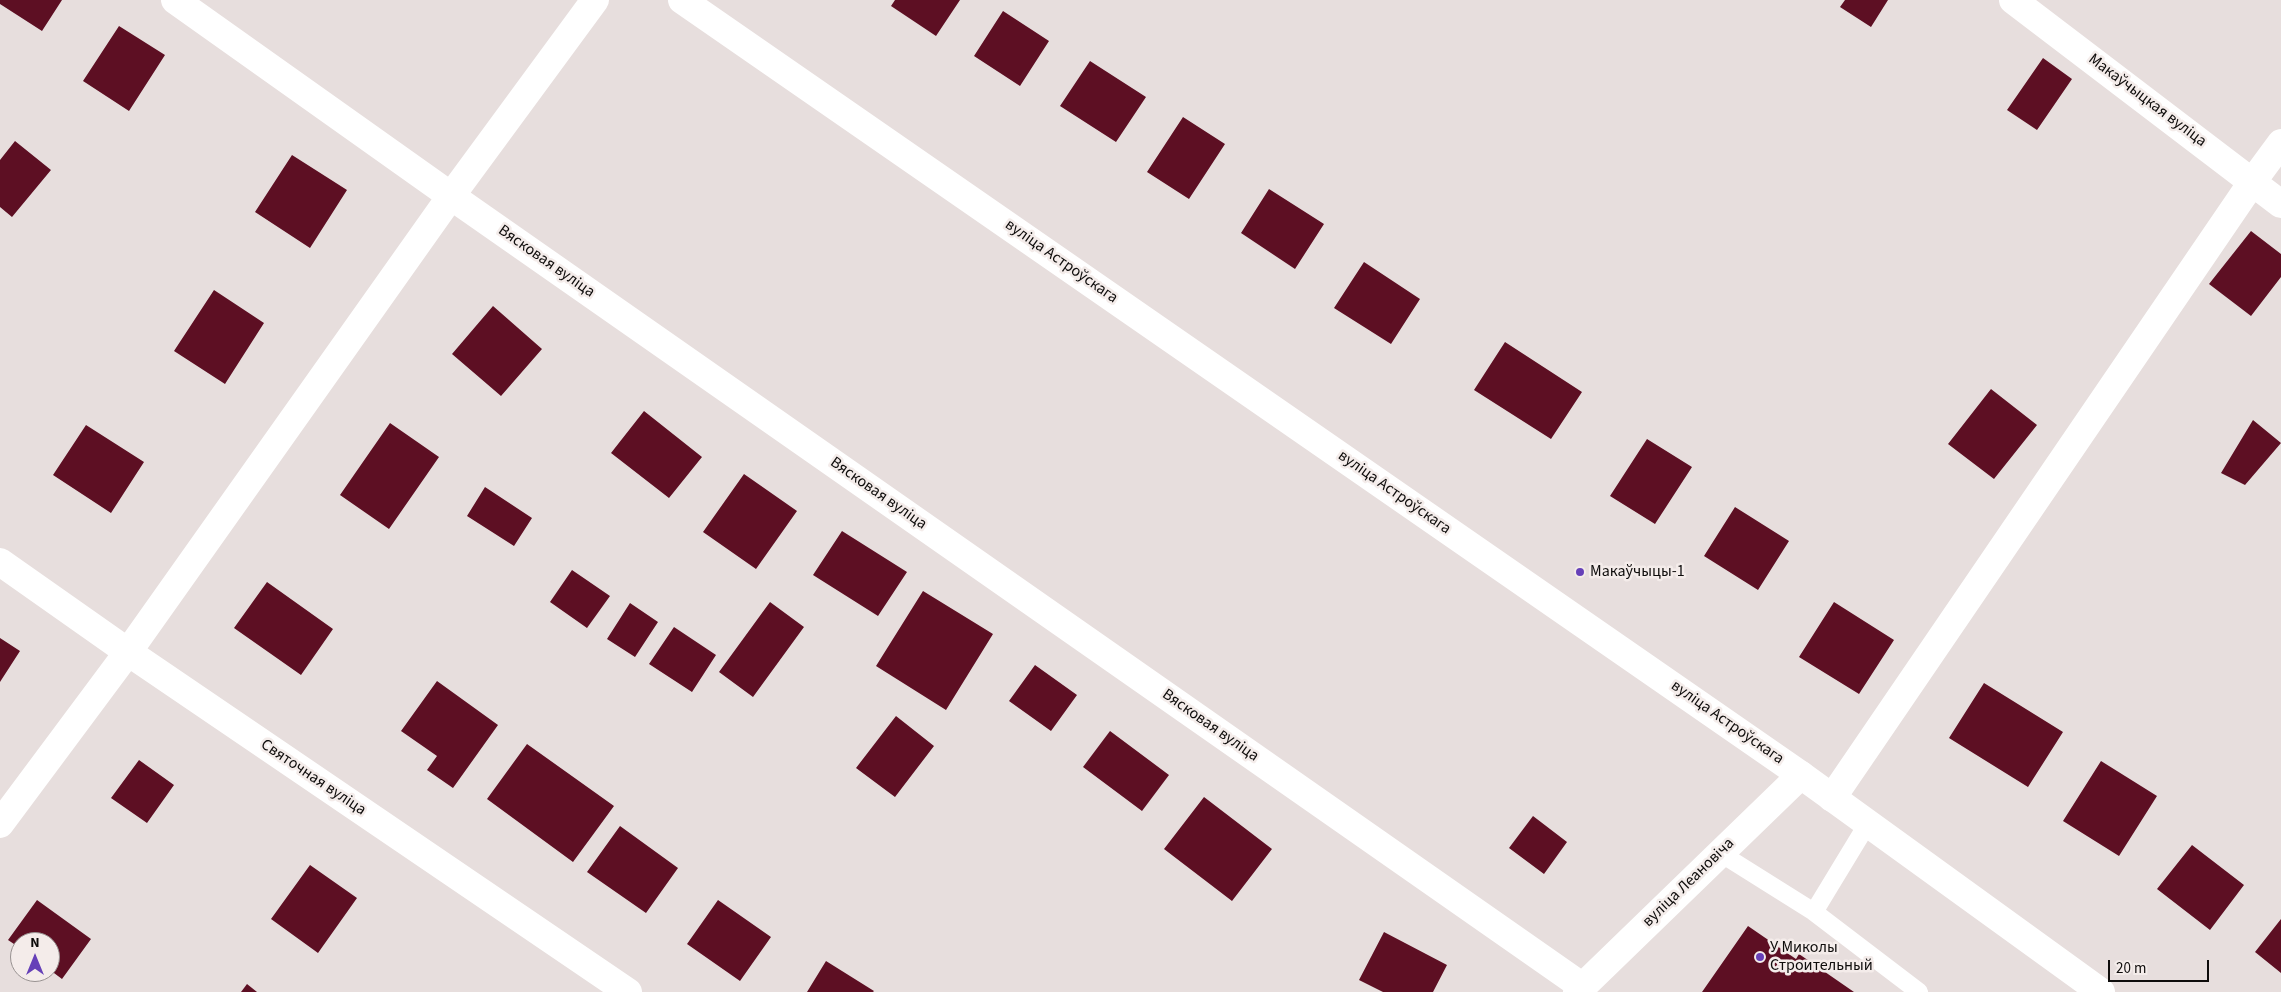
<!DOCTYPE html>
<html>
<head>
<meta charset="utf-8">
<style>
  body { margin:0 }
  #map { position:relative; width:2281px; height:992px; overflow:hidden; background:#e7dedd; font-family:"Source Sans 3",sans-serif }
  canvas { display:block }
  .north { position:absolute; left:10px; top:932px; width:50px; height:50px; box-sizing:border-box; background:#f4ecea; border:1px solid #989291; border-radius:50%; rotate:0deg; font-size:14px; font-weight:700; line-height:20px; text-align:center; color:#0e0c0b }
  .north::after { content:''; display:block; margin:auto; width:18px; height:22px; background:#6640b8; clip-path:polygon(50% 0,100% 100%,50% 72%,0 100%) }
  .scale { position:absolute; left:2108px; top:960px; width:101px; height:22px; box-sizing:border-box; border:2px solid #0e0c0b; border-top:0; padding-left:6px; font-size:15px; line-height:18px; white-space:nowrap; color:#0e0c0b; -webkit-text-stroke:4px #f4ecea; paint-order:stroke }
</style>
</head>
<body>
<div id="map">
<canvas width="2281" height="992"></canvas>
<div class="north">N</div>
<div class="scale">20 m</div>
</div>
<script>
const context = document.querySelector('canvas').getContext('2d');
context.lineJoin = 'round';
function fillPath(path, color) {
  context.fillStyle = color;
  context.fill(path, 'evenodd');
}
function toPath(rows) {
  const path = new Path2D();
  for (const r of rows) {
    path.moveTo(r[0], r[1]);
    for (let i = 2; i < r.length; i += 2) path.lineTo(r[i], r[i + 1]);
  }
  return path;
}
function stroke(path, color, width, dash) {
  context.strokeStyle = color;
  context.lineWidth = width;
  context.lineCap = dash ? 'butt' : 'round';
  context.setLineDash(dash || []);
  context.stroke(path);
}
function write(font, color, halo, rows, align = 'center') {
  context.font = font + ' "Source Sans 3",sans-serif';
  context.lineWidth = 5;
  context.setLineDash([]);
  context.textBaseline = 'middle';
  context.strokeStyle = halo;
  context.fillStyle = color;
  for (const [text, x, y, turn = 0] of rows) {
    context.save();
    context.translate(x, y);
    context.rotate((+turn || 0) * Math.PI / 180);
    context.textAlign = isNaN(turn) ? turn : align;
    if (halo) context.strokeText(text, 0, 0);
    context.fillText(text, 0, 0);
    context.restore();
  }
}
fillPath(toPath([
  [0,0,62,0,42,31,0,4],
  [895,0,960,0,936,36,891,6],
  [1845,0,1888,0,1871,27,1840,7],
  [1003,11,1049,41,1020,86,974,56],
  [119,26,165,55,129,111,83,81],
  [2043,58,2072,79,2037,130,2007,110],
  [1090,61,1146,97,1116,142,1060,106],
  [1183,117,1225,144,1189,199,1147,172],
  [15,141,51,170,12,217,0,207,0,160],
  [292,155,347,190,310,248,255,212],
  [1269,189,1324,224,1295,269,1241,233],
  [2251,231,2281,254,2281,277,2251,316,2209,284],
  [1364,262,1420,299,1391,344,1334,308],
  [214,290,264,323,225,384,174,351],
  [493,306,542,349,501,396,452,354],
  [1505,342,1582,392,1551,439,1474,390],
  [1991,389,2037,425,1994,479,1948,444],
  [644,411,702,457,669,498,611,453],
  [2253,420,2281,443,2245,485,2221,473],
  [390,423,439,457,389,529,340,495],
  [86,425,144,462,111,513,53,475],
  [1647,439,1692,467,1655,524,1610,496],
  [744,474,797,511,756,569,703,532],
  [485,487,532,518,514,546,467,516],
  [1735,507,1789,541,1758,590,1704,556],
  [842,531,907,572,878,616,813,575],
  [572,570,610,596,587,628,550,602],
  [267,582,333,629,301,675,234,628],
  [923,591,993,634,946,710,876,666],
  [770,602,804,627,753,697,719,672],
  [1834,602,1894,640,1859,694,1799,657],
  [630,603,658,622,635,657,607,639],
  [674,627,716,655,692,692,649,664],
  [0,638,20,651,0,682],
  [1035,665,1077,695,1051,731,1009,701],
  [437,681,498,725,453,788,427,770,437,756,401,731],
  [1984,683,2063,732,2028,787,1949,738],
  [896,716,934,746,895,797,856,768],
  [1110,731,1169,775,1142,811,1083,767],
  [527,744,614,806,573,862,487,799],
  [139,760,174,785,147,823,111,798],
  [2101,761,2157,796,2119,856,2063,821],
  [1204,797,1272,849,1232,901,1164,849],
  [1533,816,1567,842,1544,874,1509,848],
  [620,826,678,868,646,913,587,872],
  [2192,845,2244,885,2210,930,2157,889],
  [310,865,357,898,318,953,271,919],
  [37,900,91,939,62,979,50,970,50,942,20,942,20,948,8,940],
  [718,900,771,937,740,981,687,944],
  [2281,919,2281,973,2255,952],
  [1748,926,1796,959,1799,954,1854,992,1702,992],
  [1384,932,1447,965,1433,992,1383,992,1359,980],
  [826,961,874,991,873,992,807,992],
  [247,984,257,992,241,992]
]), '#5d0f23');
stroke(toPath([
  [1868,823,1814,912,1919,992],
  [1720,853,1814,912]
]), '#fff', 18);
stroke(toPath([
  [175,0,451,196,1583,987],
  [2013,0,2281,204],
  [0,562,128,652,628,992],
  [1832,798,2253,181,2281,143],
  [0,824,128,652,451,196,595,0],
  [1577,992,1801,775]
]), '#fff', 28);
stroke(toPath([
  [682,0,1801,775,2101,992]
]), '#fff', 28);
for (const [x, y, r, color] of [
  [1580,572,5,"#6640b8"],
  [1760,957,5,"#6640b8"]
]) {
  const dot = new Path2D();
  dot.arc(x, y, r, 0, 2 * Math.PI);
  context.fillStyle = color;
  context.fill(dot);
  stroke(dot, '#f4ecea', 2);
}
write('16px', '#0e0c0b', '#f4ecea', [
  ["Макаўчыцкая вуліца",2147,101,37],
  ["Вясковая вуліца",546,262,35],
  ["вуліца Астроўскага",1061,262,35],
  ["вуліца Астроўскага",1394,493,35],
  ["Вясковая вуліца",878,494,35],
  ["вуліца Астроўскага",1727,723,35],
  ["Вясковая вуліца",1210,726,35],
  ["Святочная вуліца",313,778,34],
  ["вуліца Леановіча",1689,883,-44]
]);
write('16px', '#0e0c0b', '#f4ecea', [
  ["Макаўчыцы-1",1590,572],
  ["У Миколы",1770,948],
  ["Строительный",1770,966]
], 'left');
</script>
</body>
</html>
